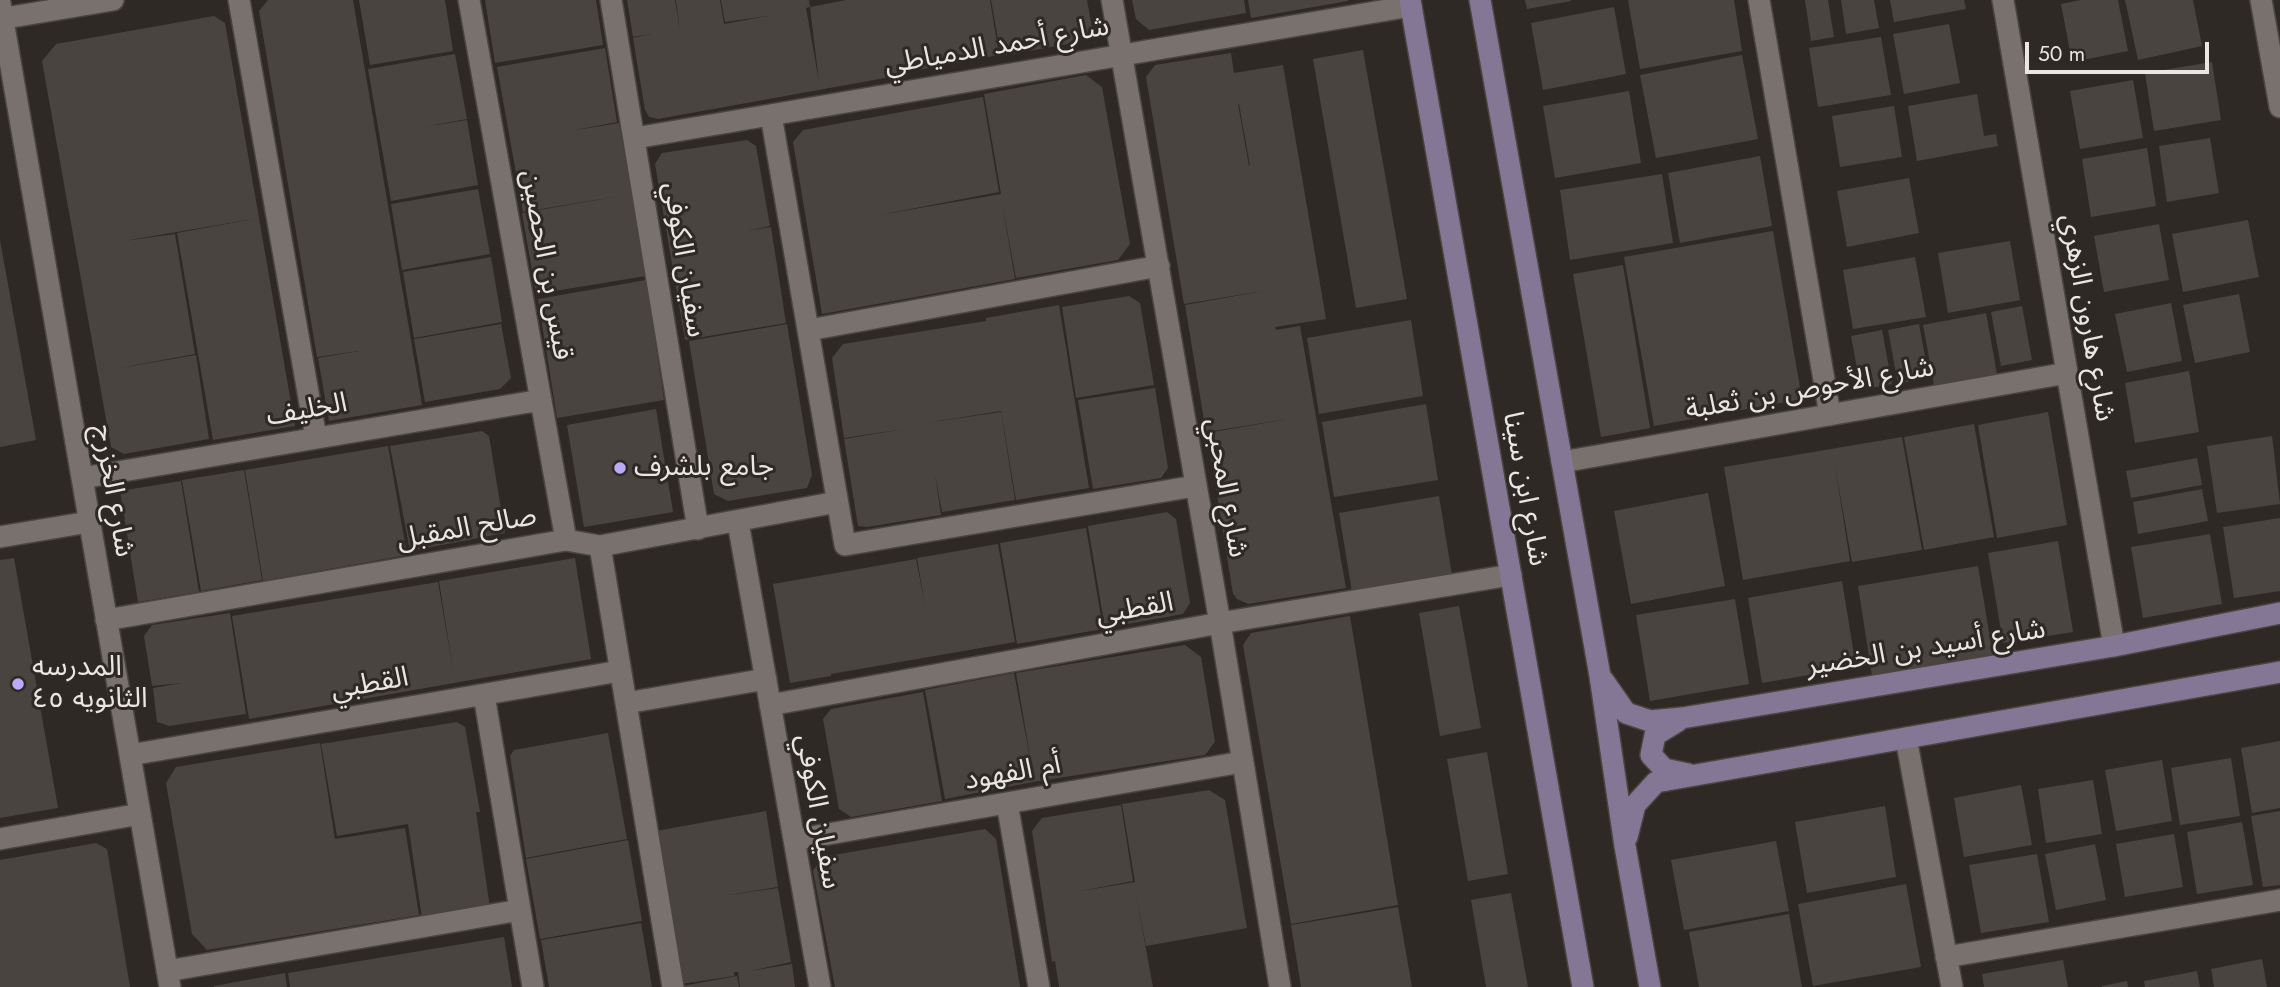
<!DOCTYPE html>
<html>
<head>
<meta charset="utf-8">
<style>
  body { margin:0 }
  #map { position:relative; width:2280px; height:987px; overflow:hidden; background:#2e2925; font-family:Jost,sans-serif }
  canvas { display:block }
  .scale { position:absolute; left:2025px; top:42px; width:184px; height:32px; box-sizing:border-box; border:4px solid #e9e6e3; border-top:0; padding-left:9px; font-size:21px; line-height:24px; white-space:nowrap; color:#e9e6e3; -webkit-text-stroke:5px #2e2925; paint-order:stroke }
</style>
</head>
<body>
<div id="map">
<canvas width="2280" height="987"></canvas>
<div class="scale">50 m</div>
</div>
<script>
const context = document.querySelector('canvas').getContext('2d');
context.lineJoin = 'round';
function fillPath(path, color) {
  context.fillStyle = color;
  context.fill(path, 'evenodd');
}
function toPath(rows) {
  const path = new Path2D();
  for (const r of rows) {
    path.moveTo(r[0], r[1]);
    for (let i = 2; i < r.length; i += 2) path.lineTo(r[i], r[i + 1]);
  }
  return path;
}
function stroke(path, color, width, dash) {
  context.strokeStyle = color;
  context.lineWidth = width;
  context.lineCap = dash ? 'butt' : 'round';
  context.setLineDash(dash || []);
  context.stroke(path);
}
function write(font, color, halo, rows, align = 'center') {
  context.font = font + ' Jost,"Noto Sans Arabic",sans-serif';
  context.lineWidth = 6;
  context.setLineDash([]);
  context.textBaseline = 'middle';
  context.strokeStyle = halo;
  context.fillStyle = color;
  for (const [text, x, y, turn = 0] of rows) {
    context.save();
    context.translate(x, y);
    context.rotate((+turn || 0) * Math.PI / 180);
    context.textAlign = isNaN(turn) ? turn : align;
    if (halo) context.strokeText(text, 0, 0);
    context.fillText(text, 0, 0);
    context.restore();
  }
}
fillPath(toPath([
  [268,0,353,0,422,405,329,421,318,358,359,351,317,357,259,11],
  [359,0,445,0,453,51,370,65],
  [485,0,596,0,603,45,495,63],
  [627,0,675,0,680,30,676,0,720,0,724,24,768,16,725,22,721,0,809,0,810,7,806,8,819,82,810,7,846,0,990,0,999,55,907,72,905,61,907,74,658,119,649,117,645,110,633,38,651,34,633,37],
  [991,0,1087,0,1092,28,1079,42,1001,56],
  [1132,0,1244,0,1246,13,1149,30,1136,19],
  [1248,0,1348,0,1348,1,1251,18],
  [1525,0,1571,0,1571,1,1527,9],
  [1628,0,1734,0,1742,51,1640,69],
  [1805,0,1828,0,1834,37,1811,41],
  [1841,0,1874,0,1879,28,1846,34],
  [1890,0,1964,0,1966,9,1894,22],
  [2081,0,2118,0,2128,51,2072,62,2061,4],
  [2125,0,2193,0,2202,46,2138,60],
  [1614,7,1626,74,1543,90,1531,23],
  [214,16,225,23,259,218,124,241,175,234,195,354,114,369,196,355,209,439,124,454,111,447,42,61,56,44],
  [1949,24,1960,83,1904,94,1893,34],
  [1881,37,1891,95,1818,107,1809,48],
  [605,48,617,122,570,131,619,123,646,276,536,294,522,213,620,196,523,212,497,67],
  [1363,50,1407,299,1356,308,1313,59],
  [1231,53,1234,73,1283,65,1326,319,1275,327,1276,330,1300,326,1346,588,1248,604,1237,599,1233,594,1207,433,1289,419,1206,432,1185,305,1269,290,1184,304,1146,77,1155,65],
  [1238,104,1239,104,1250,166,1249,166],
  [455,54,467,119,424,127,467,120,478,185,391,201,368,69],
  [1742,55,1758,139,1656,158,1640,75],
  [2212,62,2221,120,2154,131,2145,73],
  [1086,75,1102,87,1130,244,1118,260,1016,278,1002,203,1015,279,822,314,793,142,803,130,983,97,999,192,879,215,1001,194,984,94],
  [2133,80,2143,138,2080,149,2070,91],
  [1629,91,1641,163,1555,178,1543,106],
  [1977,94,1984,136,1996,134,1998,146,1917,161,1908,106],
  [1894,106,1902,157,1840,167,1832,116],
  [2210,138,2219,193,2167,202,2159,146],
  [747,140,756,146,770,226,747,231,771,227,786,323,685,340,655,164,662,153],
  [2147,148,2156,206,2091,217,2082,159],
  [1760,156,1772,226,1680,243,1668,173],
  [1662,174,1673,243,1570,260,1560,190],
  [1909,178,1919,233,1847,247,1837,191],
  [478,189,490,254,402,270,391,204],
  [259,218,295,426,213,440,177,233],
  [2248,220,2259,277,2183,292,2172,234],
  [2159,224,2169,280,2104,292,2094,236],
  [1773,231,1802,399,1654,426,1624,257],
  [0,240,36,440,0,447],
  [2010,241,2020,300,1948,313,1938,253],
  [491,257,502,322,414,338,403,272],
  [1915,257,1926,317,1853,329,1843,270],
  [1623,265,1650,428,1601,437,1573,274],
  [646,280,664,400,557,418,538,299],
  [2239,294,2250,352,2195,363,2183,305],
  [1129,296,1140,303,1154,385,1076,398,1062,307],
  [2171,303,2182,361,2127,372,2115,314],
  [1059,305,1089,488,1016,500,1001,411,926,423,1001,412,1015,500,942,512,935,474,941,515,867,527,858,526,844,439,904,429,844,438,832,358,843,344,986,321,986,318],
  [2022,306,2032,360,2001,366,1991,312],
  [1986,313,1997,374,1934,385,1923,325],
  [1411,320,1423,396,1319,414,1307,338],
  [501,324,511,378,500,389,425,402,414,339],
  [787,324,812,475,807,488,728,501,714,494,689,341],
  [1919,324,1929,378,1898,384,1888,330],
  [1882,330,1892,384,1861,390,1851,336],
  [2189,371,2199,432,2135,443,2125,383],
  [1155,388,1168,468,1161,478,1093,489,1078,400],
  [1426,404,1438,480,1334,497,1322,422],
  [656,409,673,512,584,527,567,425],
  [2048,412,2067,525,1997,538,1978,425],
  [1974,424,1994,537,1924,550,1904,437],
  [482,431,489,436,505,533,410,551,390,446],
  [2272,436,2280,504,2217,513,2207,446],
  [1902,437,1922,550,1852,562,1835,466,1850,561,1743,580,1724,467],
  [388,446,407,555,263,581,245,470],
  [2197,458,2202,485,2131,498,2126,471],
  [244,470,262,580,201,591,182,480],
  [181,481,199,592,138,602,120,491],
  [2202,489,2208,521,2138,534,2133,502],
  [1708,493,1725,586,1631,604,1614,511],
  [1439,496,1452,575,1352,592,1339,513],
  [1167,512,1176,519,1190,603,1183,614,1105,628,1088,526],
  [2280,518,2280,591,2234,598,2223,527],
  [1086,528,1103,629,1017,644,1000,543],
  [2210,534,2222,604,2143,618,2131,547],
  [2058,541,2073,632,2003,643,1988,553],
  [998,544,1015,642,831,674,831,676,790,683,773,584,916,559,925,605,917,558],
  [14,558,58,808,0,818,0,560],
  [575,558,591,659,249,719,232,616,438,582,454,676,439,581],
  [1978,566,1993,656,1872,676,1858,586],
  [1842,581,1856,667,1762,683,1748,598],
  [1735,599,1749,684,1650,701,1636,615],
  [1459,606,1481,728,1440,736,1419,613],
  [230,613,246,714,169,726,157,722,153,688,182,683,152,686,144,636,152,625],
  [1350,616,1398,905,1291,924,1243,645,1251,633],
  [1185,645,1201,657,1215,742,1205,755,1033,782,945,799,925,690,1014,673,1033,774,1016,673],
  [923,692,942,801,851,817,839,809,823,719,831,709],
  [457,722,465,727,480,812,476,812,490,908,422,918,408,824,337,836,321,744],
  [608,733,627,839,526,858,510,756,514,750],
  [2280,741,2280,808,2252,813,2241,748],
  [320,743,335,839,405,828,419,915,207,950,192,934,166,783,176,767],
  [1487,752,1508,874,1468,881,1447,759],
  [2231,758,2240,816,2180,825,2171,768],
  [2162,760,2172,821,2116,831,2105,770],
  [2093,780,2102,834,2046,843,2038,789],
  [2021,785,2032,845,1964,857,1954,798],
  [1209,790,1225,800,1247,928,1146,946,1135,889,1153,987,1059,987,1055,961,1052,962,1032,831,1042,818,1121,805,1133,881,1075,892,1135,882,1122,804],
  [1885,806,1896,877,1807,893,1795,822],
  [766,811,778,887,722,896,778,888,791,962,750,971,792,964,795,987,740,987,738,972,734,972,734,976,681,984,656,831],
  [2280,811,2280,885,2263,887,2251,816],
  [2242,822,2253,885,2197,894,2187,832],
  [985,829,996,839,1020,987,835,987,813,871,822,857],
  [2174,834,2183,887,2125,897,2116,844],
  [628,840,642,921,540,939,526,859],
  [1776,841,1789,911,1684,930,1671,860],
  [96,843,107,849,130,987,0,987,0,860],
  [2095,844,2106,900,2056,910,2045,854],
  [2037,854,2049,922,1981,933,1969,865],
  [1906,884,1921,967,1813,986,1798,904],
  [1511,893,1528,987,1486,987,1471,900],
  [1398,907,1412,987,1301,987,1291,925],
  [1789,914,1802,987,1699,987,1689,932],
  [641,923,652,987,549,987,541,940],
  [504,937,512,987,290,987,288,973],
  [2262,959,2267,987,2214,987,2211,969],
  [2063,960,2068,987,1984,987,1982,974],
  [2197,971,2200,987,2145,987,2144,981],
  [285,973,287,987,214,987,214,986],
  [737,976,739,987,682,987,682,986],
  [2127,981,2128,987,2102,987,2102,986]
]), '#4a4440');
const street = toPath([
  [239,0,316,438],
  [469,0,566,540],
  [611,0,698,529],
  [1112,0,1220,623,1280,987],
  [1759,0,1830,415],
  [2003,0,2114,646],
  [2261,0,2280,107],
  [0,3,170,987],
  [0,19,113,0],
  [771,115,845,545,1195,486],
  [635,138,1411,6],
  [809,330,1159,266],
  [1562,462,2067,373],
  [82,478,541,400],
  [738,522,820,987],
  [0,537,89,522],
  [600,546,673,987],
  [106,620,566,540,600,546,837,502],
  [484,695,533,987],
  [626,703,766,679],
  [770,705,1220,623,1511,575],
  [1906,738,1952,987],
  [130,755,620,671],
  [1007,803,1039,987],
  [0,839,140,814],
  [794,840,1242,762],
  [1946,957,2280,900],
  [167,971,520,910]
]);
const secondary = toPath([
  [1410,0,1583,987],
  [1480,0,1600,676,1625,846,1650,987],
  [1603,680,1626,713,1650,721,1682,718,2114,646,2280,613],
  [1678,721,1655,735,1651,755,1664,769,1688,774],
  [1627,837,1635,805,1656,782,2280,672]
]);
stroke(street, '#494541', 24);
stroke(secondary, '#494541', 24);
stroke(street, '#78716d', 21);
stroke(secondary, '#847796', 21);
for (const [x, y, r, color] of [
  [620,468,7,"#b9abf7"],
  [18,684,7,"#b9abf7"]
]) {
  const dot = new Path2D();
  dot.arc(x, y, r, 0, 2 * Math.PI);
  context.fillStyle = color;
  context.fill(dot);
  stroke(dot, '#2e2925', 2.5);
}
write('28px', '#e9e6e3', '#2e2925', [
  ["شارع أحمد الدمياطي",997,47,-10],
  ["سفيان الكوفي",683,260,81],
  ["قيس بن الحصين",545,265,80],
  ["شارع هارون الزهري",2086,318,80],
  ["شارع الأحوص بن ثعلبة",1810,390,-10],
  ["الخليف",307,411,-10],
  ["شارع المحبي",1225,488,80],
  ["شارع ابن سينا",1524,489,80],
  ["شارع الخزرج",112,491,80],
  ["صالح المقبل",467,529,-10],
  ["القطبي",1135,610,-10],
  ["شارع أسيد بن الخضير",1926,649,-9],
  ["القطبي",370,685,-10],
  ["أم الفهود",1013,774,-10],
  ["سفيان الكوفي",817,812,80]
]);
write('28px', '#e9e6e3', '#2e2925', [
  ["جامع بلشرف",634,468],
  ["المدرسه",32,668],
  ["الثانويه ٤٥",32,700]
], 'left');
</script>
</body>
</html>
